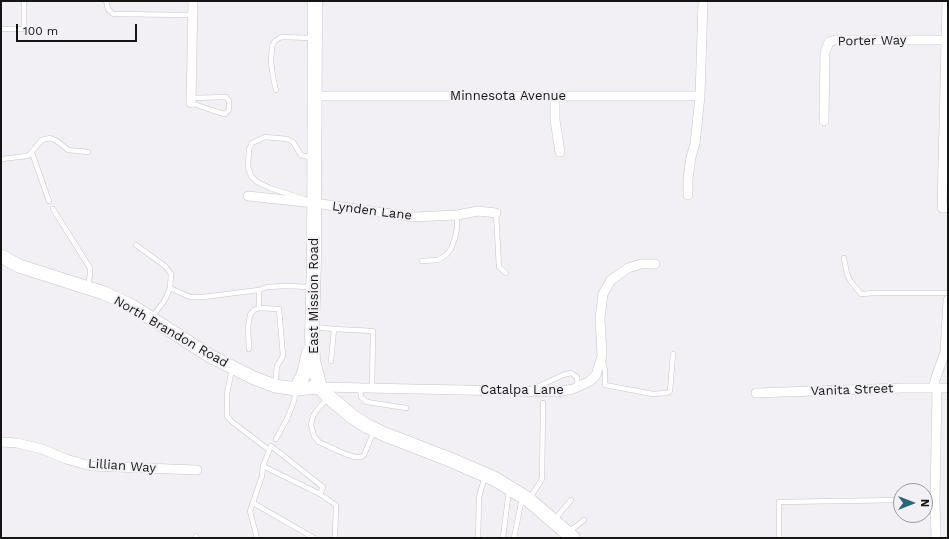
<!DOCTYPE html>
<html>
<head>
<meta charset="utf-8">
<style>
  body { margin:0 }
  #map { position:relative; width:949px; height:539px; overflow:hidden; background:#f2f0f5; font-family:"Work Sans",sans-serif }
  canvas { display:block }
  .frame { position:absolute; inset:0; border:2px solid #151516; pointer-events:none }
  .north { position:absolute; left:893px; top:483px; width:40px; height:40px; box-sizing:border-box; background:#f2f0f5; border:1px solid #9a989c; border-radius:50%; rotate:90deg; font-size:11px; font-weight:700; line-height:16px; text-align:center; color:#151516 }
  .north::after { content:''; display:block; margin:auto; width:14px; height:18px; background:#25677a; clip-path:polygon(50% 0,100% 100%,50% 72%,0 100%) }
  .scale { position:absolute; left:16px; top:24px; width:121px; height:18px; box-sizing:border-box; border:2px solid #151516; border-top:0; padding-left:5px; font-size:12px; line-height:14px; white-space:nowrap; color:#151516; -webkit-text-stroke:3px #f2f0f5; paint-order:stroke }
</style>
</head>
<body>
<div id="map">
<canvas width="949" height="539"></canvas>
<div class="frame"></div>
<div class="north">N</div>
<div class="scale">100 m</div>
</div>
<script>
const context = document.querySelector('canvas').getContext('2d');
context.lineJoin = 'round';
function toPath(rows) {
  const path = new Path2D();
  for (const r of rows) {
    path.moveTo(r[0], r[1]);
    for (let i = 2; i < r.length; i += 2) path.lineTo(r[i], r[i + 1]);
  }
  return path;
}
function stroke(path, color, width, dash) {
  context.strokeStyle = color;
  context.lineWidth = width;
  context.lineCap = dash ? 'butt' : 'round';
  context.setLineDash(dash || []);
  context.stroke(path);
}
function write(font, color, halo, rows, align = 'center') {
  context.font = font + ' "Work Sans",sans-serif';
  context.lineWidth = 4;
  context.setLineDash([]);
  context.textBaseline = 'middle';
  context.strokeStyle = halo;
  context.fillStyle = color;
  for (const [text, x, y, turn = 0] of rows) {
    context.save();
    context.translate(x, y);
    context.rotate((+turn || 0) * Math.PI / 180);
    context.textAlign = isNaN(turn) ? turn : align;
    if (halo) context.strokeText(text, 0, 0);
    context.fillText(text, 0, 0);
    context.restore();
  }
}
const lane = toPath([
  [106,1,108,9,113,14,193,15],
  [1,29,24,29,24,1],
  [276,90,273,77,271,62,272,46,275,41,281,37,313,38],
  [191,98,226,97,229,101,229,109,228,111,225,114,211,110,191,103],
  [32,153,49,201],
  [1,159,28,156,42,140,50,138,57,141,68,150,88,152],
  [304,199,270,188,257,182,251,176,248,167,249,149,252,143,265,137,287,139,293,142,301,155,312,158],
  [53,209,90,268,90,274,88,287],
  [496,213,499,267,506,273],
  [136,245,165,266,171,274,170,288,165,300,152,317],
  [844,258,847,274,851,282,861,294,874,293,948,293],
  [422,261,438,260,446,255,451,249,455,238,457,228,457,215],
  [170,288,190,297,203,297,259,290],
  [314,327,334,329,331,361],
  [334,329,373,331,372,389],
  [249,349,248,328,250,315,254,310,259,308],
  [602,357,605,370,605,385,653,394,667,393,670,391,673,354],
  [232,369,227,394,227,416,231,421,269,450],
  [275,384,277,366,283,356,279,309,259,308,259,290,267,287,286,286,311,287],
  [360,388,361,397,367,402,406,408],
  [533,389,563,375,571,373,577,377,578,387],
  [328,398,317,410,313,416,311,425,314,436,319,442,345,454,355,457,361,457,364,455,374,431],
  [276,439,286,421,293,404,296,391],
  [263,466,320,494],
  [530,498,542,479,543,403],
  [925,500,935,500],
  [253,503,314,538],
  [555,519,571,500],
  [569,532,584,520],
  [195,538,196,536],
  [257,538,250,511,262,476,263,466,271,446,323,487,320,494,336,505,335,538],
  [478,538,479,497,485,476],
  [503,538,509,490],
  [514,538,522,498],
  [779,538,779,502,901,500]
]);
const street = toPath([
  [947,1,942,208,948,208],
  [315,96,700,96],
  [555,96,555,120,560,152],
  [191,103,193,1],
  [824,121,825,52,829,42,835,40,946,40],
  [688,195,688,179,691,157,695,144,700,96,703,1],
  [248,196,314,203,413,217,457,215,478,211,496,213],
  [320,387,557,392,573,389,590,381,596,375,602,356,600,318,603,294,611,280,628,268,641,264,655,264],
  [934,388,935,380,945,352,948,300],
  [756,393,902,388,948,388],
  [1,442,17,443,42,449,66,459,91,466,197,470],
  [936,538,935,500,937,389]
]);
const secondary = toPath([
  [1,256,19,266,104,293,132,306,210,356,254,378,275,386,296,389,320,387]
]);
const primary = toPath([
  [315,1,314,258,312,335,313,361,320,387,329,397,353,417,367,426,384,434,451,460,495,479,529,500,573,538],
  [296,389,304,374,309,352]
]);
stroke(lane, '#c6c4c9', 5.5);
stroke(street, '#c6c4c9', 10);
stroke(secondary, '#c6c4c9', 14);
stroke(primary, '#c6c4c9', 15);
stroke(lane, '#fff', 4.5);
stroke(street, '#fff', 9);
stroke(secondary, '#fff', 13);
stroke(primary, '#fff', 14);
write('13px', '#151516', '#f2f0f5', [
  ["Porter Way",872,41,-1],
  ["Minnesota Avenue",508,96],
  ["Lynden Lane",372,211,7],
  ["East Mission Road",314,296,-90],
  ["North Brandon Road",171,332,30],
  ["Catalpa Lane",522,390],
  ["Vanita Street",852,390,-2],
  ["Lillian Way",122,466,4]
]);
</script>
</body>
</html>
